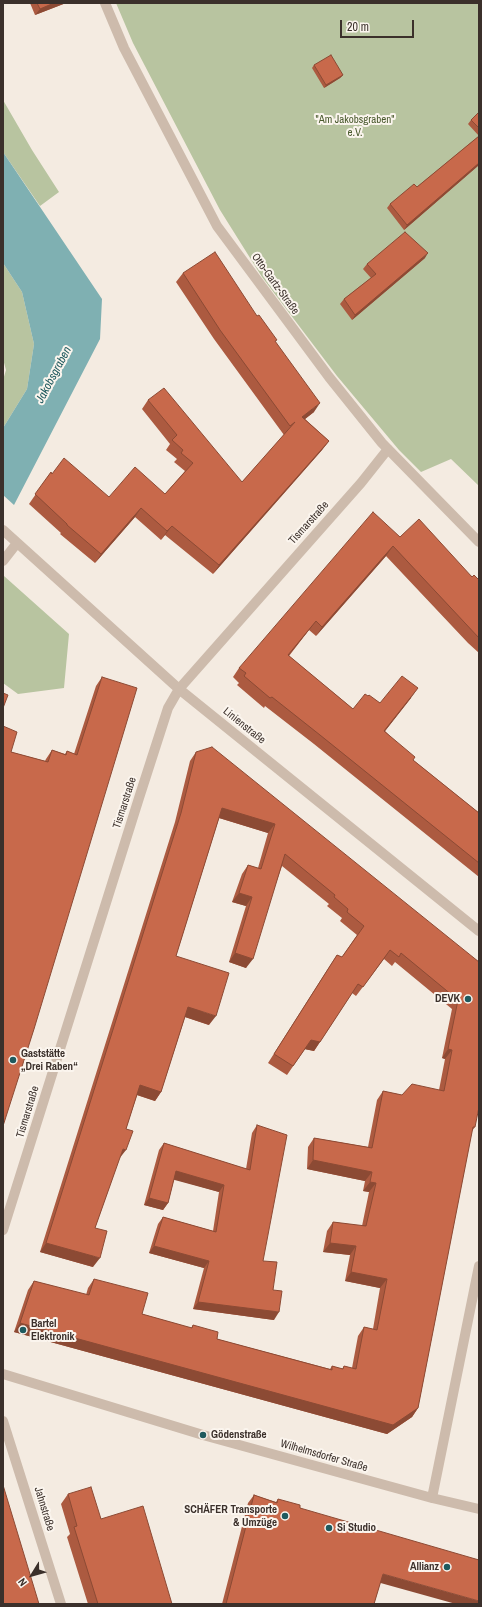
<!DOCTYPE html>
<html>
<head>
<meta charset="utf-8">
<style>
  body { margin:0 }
  #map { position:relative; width:482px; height:1607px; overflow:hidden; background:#f4ebe1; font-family:"Archivo Narrow",sans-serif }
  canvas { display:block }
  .frame { position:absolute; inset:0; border:4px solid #3b302b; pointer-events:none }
  .north { position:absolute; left:12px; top:1555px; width:40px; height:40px; -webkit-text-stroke:3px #fbf5ee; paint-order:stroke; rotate:233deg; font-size:11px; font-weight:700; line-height:16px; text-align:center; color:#3b302b }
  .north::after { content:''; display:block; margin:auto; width:14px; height:18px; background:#3b302b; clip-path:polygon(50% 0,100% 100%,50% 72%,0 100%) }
  .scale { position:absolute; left:340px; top:20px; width:74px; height:18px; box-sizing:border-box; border:2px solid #3b302b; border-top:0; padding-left:5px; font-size:12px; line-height:14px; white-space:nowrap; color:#3b302b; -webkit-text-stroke:3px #fbf5ee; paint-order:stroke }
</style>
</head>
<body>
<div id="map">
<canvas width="482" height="1607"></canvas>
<div class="frame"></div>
<div class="north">N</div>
<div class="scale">20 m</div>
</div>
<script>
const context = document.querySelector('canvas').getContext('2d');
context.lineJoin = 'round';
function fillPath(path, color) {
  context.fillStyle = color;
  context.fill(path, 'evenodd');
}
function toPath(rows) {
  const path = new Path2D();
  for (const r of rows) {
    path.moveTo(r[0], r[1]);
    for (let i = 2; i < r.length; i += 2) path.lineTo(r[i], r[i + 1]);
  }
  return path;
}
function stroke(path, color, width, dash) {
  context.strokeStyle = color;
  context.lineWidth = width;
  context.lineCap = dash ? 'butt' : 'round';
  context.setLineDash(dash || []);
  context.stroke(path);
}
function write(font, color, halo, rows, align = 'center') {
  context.font = font + ' "Archivo Narrow",sans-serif';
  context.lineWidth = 4;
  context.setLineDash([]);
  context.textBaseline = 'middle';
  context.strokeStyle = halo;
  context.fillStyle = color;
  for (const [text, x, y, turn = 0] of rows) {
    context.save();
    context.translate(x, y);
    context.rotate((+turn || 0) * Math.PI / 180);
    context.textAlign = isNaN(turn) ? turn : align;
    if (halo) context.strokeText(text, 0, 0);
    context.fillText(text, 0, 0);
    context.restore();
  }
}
fillPath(toPath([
  [116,3,479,3,479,486,451,459,421,472,399,450,337,376,262,277,220,210,133,43],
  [3,100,32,150,59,192,40,206,3,152],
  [3,263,22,292,34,344,27,389,3,428,3,380,6,370,3,359],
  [4,576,69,634,64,688,18,694,3,683]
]), '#b8c4a0');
fillPath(toPath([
  [3,152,102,299,100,339,14,505,3,495,3,428,27,389,34,344,22,292,3,263]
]), '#7fb0b2');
stroke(toPath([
  [105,3,124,48,217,226,329,377,382,443,479,542],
  [3,530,179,689,479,931],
  [3,561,17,543],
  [3,1230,139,798,168,708,179,689,361,483,388,449],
  [3,1374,203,1435,432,1498,479,1509],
  [3,1421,61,1604],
  [432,1498,479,1266]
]), '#cdbbac', 10);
fillPath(toPath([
  [30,3,66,3,35,15],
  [314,65,343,75,340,78,324,88,312,68],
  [479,112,479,165,404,230,387,208,390,204,417,187,479,136,468,124,471,120],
  [425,258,352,320,340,304,344,299,371,278,363,269,367,264],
  [183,273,257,316,275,342,314,412,305,419,329,441,322,450,213,574,165,535,161,540,135,517,95,563,60,534,61,533,29,504,51,472,52,474,109,497,165,494,185,471,174,462,177,459,166,450,170,444,142,409,148,400,242,482,284,435,214,339,176,282],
  [400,537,479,580,479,653,468,643,386,556,316,636,309,630,289,656,353,709,368,696,380,703,411,698,385,731,413,760,479,813,479,877,314,744,265,706,264,708,237,685,239,683,233,677,239,668],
  [102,677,3,1126,11,752,45,761,46,759,52,750,65,754,67,751,74,754,96,686],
  [196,752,479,962,475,1127,472,1131,418,1408,412,1417,387,1434,14,1332,28,1290,34,1281,86,1295,88,1288,94,1279,142,1314,191,1328,193,1325,217,1339,330,1369,332,1366,342,1369,344,1366,352,1368,358,1336,364,1327,373,1329,380,1288,345,1281,350,1255,323,1252,327,1231,333,1222,362,1226,369,1192,363,1191,365,1181,307,1169,308,1147,314,1138,368,1147,377,1100,383,1091,402,1095,439,1090,445,1059,442,1058,452,1009,395,962,392,966,384,959,356,996,352,993,314,1051,305,1049,287,1075,268,1063,331,964,337,955,342,957,357,935,340,921,342,918,327,906,329,904,282,866,246,968,229,962,246,906,232,902,242,874,248,865,258,868,268,833,219,818,176,956,209,1025,185,1017,161,1092,155,1101,137,1095,126,1129,119,1159,95,1228,93,1267,40,1252,175,822,190,761],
  [257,1125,263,1261,273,1290,274,1320,193,1309,204,1268,149,1253,158,1224,163,1217,213,1231,219,1192,174,1179,168,1203,163,1210,144,1205,159,1150,164,1143,246,1169,252,1133],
  [68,1494,101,1519,172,1604,88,1604,67,1537,70,1534,61,1504],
  [254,1495,276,1502,278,1499,300,1508,380,1583,374,1604,222,1604,248,1503]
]), '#ac5a40');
fillPath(toPath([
  [54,3,66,3,35,15,40,9],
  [343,75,340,78,324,88,326,85],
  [479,163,479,165,404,230,407,225],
  [428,253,425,258,352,320,355,315],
  [320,403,314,412,296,426,302,417],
  [329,441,322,450,213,574,219,565],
  [141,508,135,517,95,563,101,554],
  [172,526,165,535,161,540,167,531],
  [393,546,386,556,316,636,322,627],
  [316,621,309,630,281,665,288,655],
  [418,688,411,698,378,740,384,731],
  [222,808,275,824,268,833,216,817],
  [239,893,252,897,246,906,232,902],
  [235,953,253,959,246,968,229,962],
  [188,1007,216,1016,209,1025,182,1016],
  [311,1040,320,1042,314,1051,304,1049],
  [448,1049,452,1050,445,1059,442,1058],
  [140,1085,161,1092,155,1101,134,1094],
  [123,1149,126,1150,119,1159],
  [313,1160,372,1172,365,1181,307,1169],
  [176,1171,224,1185,219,1192,171,1179],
  [370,1182,376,1183,369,1192,363,1191],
  [149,1198,168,1203,163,1210,144,1205],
  [46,1243,100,1258,93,1267,40,1252],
  [330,1243,356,1246,350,1255,323,1252],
  [154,1246,209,1261,204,1268,149,1253],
  [351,1272,387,1279,380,1288,345,1281],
  [198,1302,279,1312,274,1320,193,1309],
  [20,1323,418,1408,412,1417,387,1434,14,1332],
  [383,1574,479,1601,479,1604,456,1604,377,1582]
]), '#8c4a34');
const building = toPath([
  [37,3,54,3,40,9,37,3],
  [331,55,343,75,326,85,314,65,331,55],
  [479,112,479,128,471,120,479,112],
  [479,136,479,163,407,225,390,204,414,184,417,187,479,136],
  [405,232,428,253,355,315,344,299,376,274,367,264,405,232],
  [215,252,257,316,259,315,277,340,275,341,320,403,302,417,329,441,219,565,172,526,167,531,141,508,101,554,67,525,67,524,35,494,51,472,52,474,64,458,109,497,135,467,165,494,193,463,181,453,183,450,172,440,177,435,148,400,164,388,242,482,295,422,290,426,220,330,183,273,215,252],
  [373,512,400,537,419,519,472,577,474,575,479,580,479,638,393,546,322,627,316,621,288,655,353,709,365,694,368,696,369,695,380,703,402,676,418,688,384,731,415,757,413,760,479,813,479,863,320,735,272,697,270,698,244,676,246,673,239,668,373,512],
  [102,677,137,688,34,1029,3,1126,3,726,17,732,11,752,48,762,52,750,66,755,67,751,77,755,102,677],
  [3,693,8,695,3,708,3,693],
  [212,747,479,962,479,1107,475,1127,473,1127,418,1408,393,1425,20,1323,34,1281,89,1295,94,1279,148,1293,142,1314,192,1328,193,1325,218,1332,217,1339,332,1370,332,1366,343,1369,344,1366,356,1369,364,1327,377,1330,387,1279,351,1272,356,1246,330,1243,333,1222,366,1226,376,1183,370,1182,372,1172,313,1160,314,1138,372,1148,383,1091,402,1095,412,1084,444,1091,452,1050,448,1049,458,1000,401,953,399,957,390,950,363,987,358,984,320,1042,311,1040,293,1066,274,1054,337,955,342,957,364,926,347,912,348,909,334,897,335,895,285,854,253,959,235,953,252,897,239,893,248,865,261,869,275,824,222,808,176,956,229,973,216,1016,188,1007,161,1092,140,1085,126,1129,133,1131,126,1150,123,1149,95,1228,107,1231,100,1258,46,1243,181,813,196,752,212,747],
  [257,1125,287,1135,263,1261,277,1262,273,1290,282,1291,279,1312,198,1302,209,1261,154,1246,163,1217,216,1232,224,1185,176,1171,168,1203,149,1198,164,1143,250,1170,257,1125],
  [3,1485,39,1604,3,1604,3,1485],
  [91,1487,101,1519,143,1506,172,1604,98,1604,74,1527,77,1526,68,1494,91,1487],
  [254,1495,277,1503,278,1499,300,1505,300,1508,479,1560,479,1601,383,1574,374,1604,226,1604,254,1495]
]);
fillPath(building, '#c8694b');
stroke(building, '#8c4a34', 1);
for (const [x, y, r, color] of [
  [468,999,4,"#1f5a5e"],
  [13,1060,4,"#1f5a5e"],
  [23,1330,4,"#1f5a5e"],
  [203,1435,4,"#1f5a5e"],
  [285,1516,4,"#1f5a5e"],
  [329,1528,4,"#1f5a5e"],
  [447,1567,4,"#1f5a5e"]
]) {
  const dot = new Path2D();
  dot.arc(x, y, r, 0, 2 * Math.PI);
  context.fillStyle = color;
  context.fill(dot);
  stroke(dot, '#fbf5ee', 1.5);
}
write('11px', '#4a5a2e', '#fbf5ee', [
  ["\"Am Jakobsgraben\"",355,120],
  ["e.V.",355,133]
]);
write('11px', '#3b302b', '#fbf5ee', [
  ["Otto-Gartz-Straße",275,284,54],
  ["Tismarstraße",309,523,-48],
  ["Linienstraße",244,726,39],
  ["Tismarstraße",125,803,-72],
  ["Tismarstraße",28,1112,-73],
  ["Wilhelmsdorfer Straße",324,1456,16],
  ["Jahnstraße",44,1509,73]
]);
write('bold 11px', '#3b302b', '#fbf5ee', [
  ["DEVK",460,999,"right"],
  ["Gaststätte",21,1054],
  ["„Drei Raben“",21,1067],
  ["Bartel",31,1324],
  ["Elektronik",31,1337],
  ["Gödenstraße",211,1435],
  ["SCHÄFER Transporte",277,1510,"right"],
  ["& Umzüge",277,1523,"right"],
  ["Si Studio",337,1528],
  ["Allianz",439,1567,"right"]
], 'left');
write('italic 12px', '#1f5a5e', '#fbf5ee', [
  ["Jakobsgraben",54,375,-62]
]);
</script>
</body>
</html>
